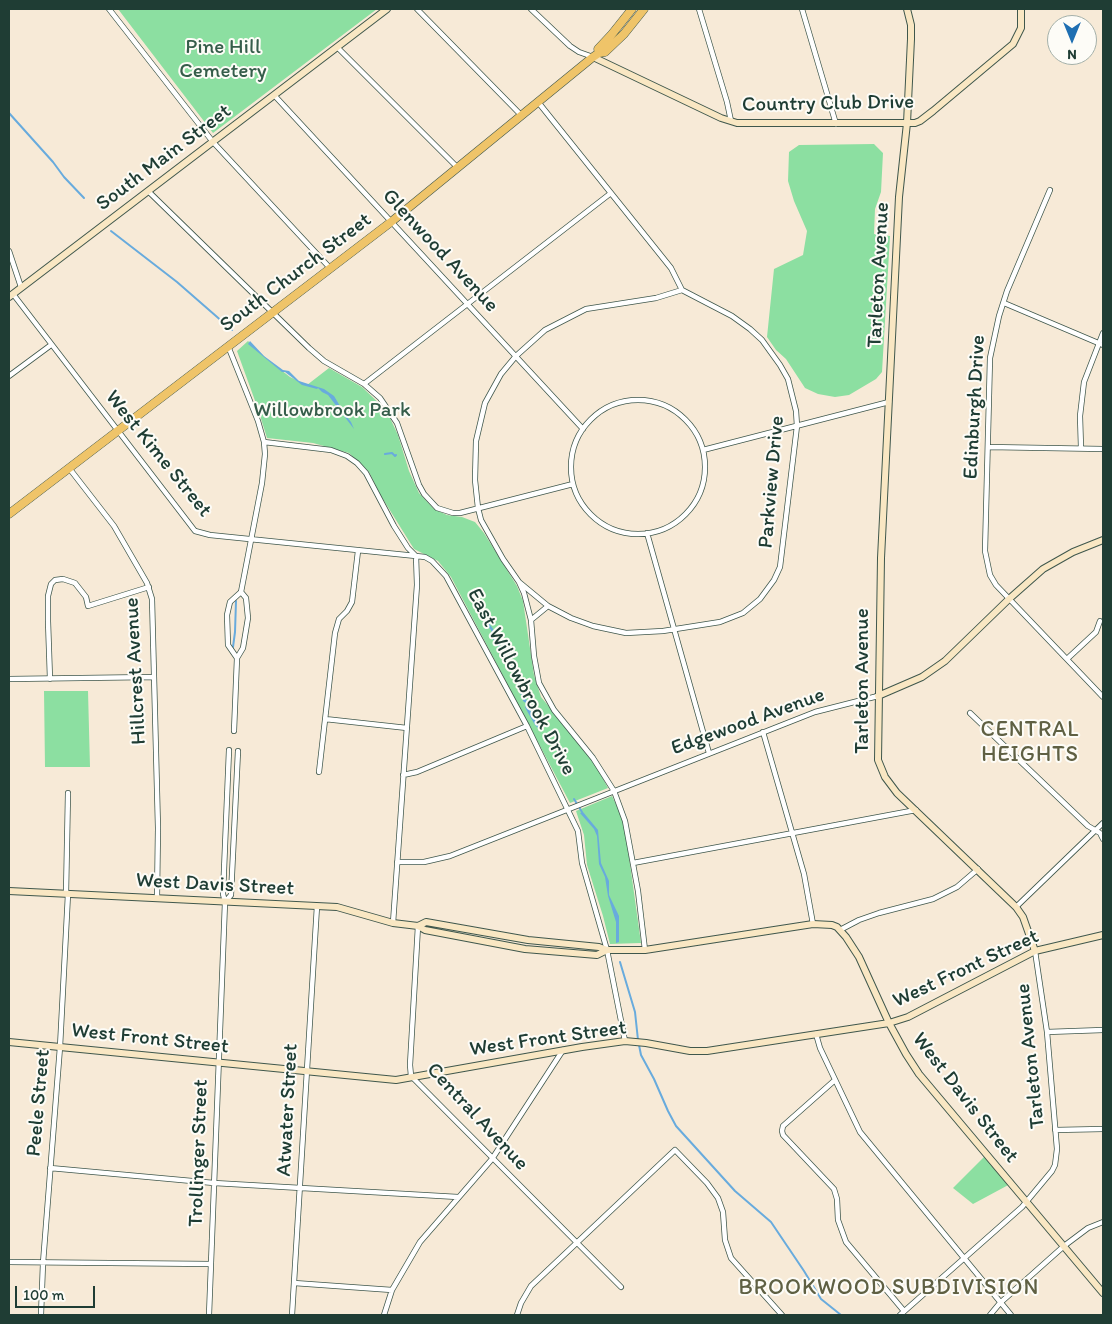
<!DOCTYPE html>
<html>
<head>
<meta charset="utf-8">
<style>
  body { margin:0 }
  #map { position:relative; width:1112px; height:1324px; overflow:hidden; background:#f7ead7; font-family:Itim,sans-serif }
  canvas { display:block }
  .frame { position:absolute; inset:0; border:10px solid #1f3d34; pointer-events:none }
  .north { position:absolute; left:1047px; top:15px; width:50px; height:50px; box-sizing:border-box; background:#fdfcf7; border:1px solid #a4b0a9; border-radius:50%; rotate:180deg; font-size:14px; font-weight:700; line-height:20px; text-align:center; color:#1f3d34 }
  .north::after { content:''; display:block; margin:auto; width:18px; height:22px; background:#1f6fb2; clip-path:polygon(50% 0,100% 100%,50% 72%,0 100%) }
  .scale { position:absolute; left:15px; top:1286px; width:80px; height:22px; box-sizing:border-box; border:2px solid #1f3d34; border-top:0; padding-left:6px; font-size:15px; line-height:18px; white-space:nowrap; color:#1f3d34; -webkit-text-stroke:4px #fdfcf7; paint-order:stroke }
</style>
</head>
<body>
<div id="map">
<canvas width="1112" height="1324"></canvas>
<div class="frame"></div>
<div class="north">N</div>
<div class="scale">100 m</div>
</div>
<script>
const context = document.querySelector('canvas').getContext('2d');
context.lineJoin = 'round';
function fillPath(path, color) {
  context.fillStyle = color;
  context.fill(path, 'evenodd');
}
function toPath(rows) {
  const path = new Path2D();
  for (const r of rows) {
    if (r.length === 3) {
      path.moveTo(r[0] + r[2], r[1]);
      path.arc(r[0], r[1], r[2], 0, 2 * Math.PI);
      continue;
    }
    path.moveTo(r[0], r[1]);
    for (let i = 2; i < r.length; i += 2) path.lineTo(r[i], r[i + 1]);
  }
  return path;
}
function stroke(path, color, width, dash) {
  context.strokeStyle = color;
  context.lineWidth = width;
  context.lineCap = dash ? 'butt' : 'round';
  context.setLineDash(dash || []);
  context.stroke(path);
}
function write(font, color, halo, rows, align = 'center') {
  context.font = font + ' Itim,sans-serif';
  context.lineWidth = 4;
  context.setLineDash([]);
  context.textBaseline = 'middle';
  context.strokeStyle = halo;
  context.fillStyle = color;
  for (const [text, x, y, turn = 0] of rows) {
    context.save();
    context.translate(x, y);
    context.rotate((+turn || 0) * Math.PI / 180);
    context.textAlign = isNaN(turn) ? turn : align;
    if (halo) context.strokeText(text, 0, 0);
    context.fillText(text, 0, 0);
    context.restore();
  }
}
fillPath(toPath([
  [118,9,377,9,213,133],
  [874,144,883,153,881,192,875,209,874,234,890,236,882,372,876,379,849,395,835,397,818,394,805,388,786,359,776,350,767,337,774,269,803,255,807,231,794,201,788,181,789,152,799,145],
  [248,341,267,359,290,377,307,385,329,368,362,387,383,407,390,418,398,435,409,471,419,493,434,509,447,515,462,517,475,522,484,533,517,586,523,601,534,675,541,697,592,758,608,788,570,803,451,577,438,561,414,549,381,496,369,472,349,453,313,443,267,438,258,409,237,351],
  [44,691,88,691,90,767,45,767],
  [612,796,624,821,641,943,610,944,603,916,587,865,584,835,576,811],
  [987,1154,1012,1183,973,1204,953,1188]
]), '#8cdfa1');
fillPath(toPath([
  [250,341,264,356,283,370,289,371,299,381,324,389,334,396,346,416,351,422,354,429,328,395,322,392,318,388,317,389,302,385,285,372,282,372,248,344],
  [479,609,493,629,497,642,508,657,514,671,518,675,525,698,529,704,527,708,529,708,540,727,538,728,535,725,527,711,525,707,527,704,523,701,522,695,520,694,519,690,521,687,518,685,517,679,502,650,494,642,491,630,480,616],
  [583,812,598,830,601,863,609,881,609,895,619,916,619,942,616,943,616,922,608,896,605,877,599,864,597,836,594,829,580,813]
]), '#68abdd');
stroke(toPath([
  [9,113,53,162,64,177,84,198],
  [111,231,177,282,232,330],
  [385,454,392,453,395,456,396,455],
  [233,647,235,632,236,601],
  [574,799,582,812],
  [620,962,635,1012,638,1040],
  [639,1045,641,1055,654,1079,668,1111,676,1126,735,1191,771,1222,804,1271,821,1299,841,1315]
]), '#68abdd', 2);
const street = toPath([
  [109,9,213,142,330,268],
  [417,9,521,115],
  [531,9,570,46,579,52,593,57],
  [699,9,727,102,731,121],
  [802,9,836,124],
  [337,47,458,168],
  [274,95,583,429],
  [538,102,671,268,682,290],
  [1050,190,1007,291,999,316,990,358,985,551,990,575,996,585,1103,697],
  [148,191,309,348,324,361,364,384,380,398,397,423,419,485,424,494,437,508,453,513,460,513,573,484],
  [9,251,21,287],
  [13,294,195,531,210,535,416,556,417,585,393,923],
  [1004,303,1103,345],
  [228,346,258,421,264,442,265,454,262,483,241,592,230,602,227,615,228,645,237,658],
  [9,376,51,345],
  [364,384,611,193],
  [638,467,67],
  [264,442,331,450,347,456,357,463,366,473,394,526,408,548,416,556,425,557,432,561,446,576,527,726,578,831,582,863,607,950,625,1041],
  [988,447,1103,449],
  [1081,448,1080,416,1084,382,1103,333],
  [703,450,889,402],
  [69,468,114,526,147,583,152,599,158,828,157,898],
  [647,533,709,753],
  [519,582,548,606,571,618,593,626,626,633,663,631,720,622,743,613,760,599,774,580,780,567,797,426,796,411,788,379,780,365,762,340,750,329,732,316,682,290,656,298,586,309,545,330,516,356,501,374,485,403,476,441,475,480,478,508,481,520,503,559,519,582,524,593,531,620,534,656,539,683,554,710,593,758,614,791,625,821,638,891,645,950],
  [531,620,548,606],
  [1067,659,1096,632,1100,621],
  [9,679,154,677],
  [50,679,48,621,48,596,51,584,55,580,63,579,75,583,86,597,88,606,149,587],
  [970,713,1088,826,1100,833,1103,839],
  [325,719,407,728],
  [234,731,237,658,243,648,248,618,246,598,241,592],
  [763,732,804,874,813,924],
  [319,772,335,633,339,619,347,611,352,602,358,551],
  [403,775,417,772,527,726],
  [397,862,424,862,450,856,815,712,878,696],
  [633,863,916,810],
  [66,894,68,793],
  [225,902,231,895,238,751],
  [1016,907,1103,823],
  [418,926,410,1065,411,1076,621,1287],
  [840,930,859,920,879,913,933,899,957,887,978,869],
  [1047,1032,1103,1030],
  [816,1034,820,1048,860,1132,1011,1315],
  [835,1080,783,1126,782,1131,783,1135,834,1189,837,1199,838,1220,846,1242,904,1311],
  [1055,1130,1103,1129],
  [50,1168,214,1183,458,1197],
  [9,1262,211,1264],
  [294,1283,392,1290],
  [41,1315,43,1263,60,1047,68,894],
  [209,1315,225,902,223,894,229,750],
  [292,1315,317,906],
  [384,1315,392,1290,420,1242,492,1159,563,1050],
  [517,1315,521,1303,531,1286,675,1150,707,1183,718,1198,723,1212,725,1240,731,1258,782,1315],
  [900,1315,1022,1207,1052,1171,1055,1165,1057,1149,1047,1032,1035,951],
  [990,1315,1000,1303,1064,1246,1088,1228,1103,1222]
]);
const secondary = toPath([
  [907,9,911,25,911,39,907,123,899,197,881,558,878,760,885,777,897,793,1016,907,1023,917,1035,951],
  [593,57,721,118,737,123,915,123,920,121,933,111,1013,44,1021,28,1021,9],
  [9,297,387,9],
  [878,696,922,677,945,661,1009,599,1043,569,1073,552,1103,540],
  [9,891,337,907,393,923,418,926,425,930,525,949,597,955,607,950],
  [418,926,426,922,528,940,599,947,607,950,645,950,813,924,832,925,837,927,846,937,859,957,889,1023,906,1054,919,1074,1103,1293],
  [9,1042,396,1080,582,1047,625,1041,646,1043,690,1051,707,1051,889,1023,908,1017,1035,951,1103,935]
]);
const primary = toPath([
  [599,53,598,49,612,34,632,9],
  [9,514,391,222,593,57,599,53,605,52,624,34,644,9]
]);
stroke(street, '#3f574c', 6);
stroke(secondary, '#3f574c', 8);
stroke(primary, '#3f574c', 9);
stroke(street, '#fff', 4.5);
stroke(secondary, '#f9e7c3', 6);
stroke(primary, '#efc469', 8);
write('21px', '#355d4a', '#fdfcf7', [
  ["Pine Hill",223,48],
  ["Cemetery",223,72],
  ["Willowbrook Park",332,411]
]);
write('21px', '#1f3d34', '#fdfcf7', [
  ["Country Club Drive",828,104,-1],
  ["South Main Street",164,158,-37],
  ["Glenwood Avenue",440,251,47],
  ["South Church Street",296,273,-37],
  ["Tarleton Avenue",879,275,-87],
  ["Edinburgh Drive",975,407,-87],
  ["West Kime Street",158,454,51],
  ["Parkview Drive",772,482,-85],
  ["Hillcrest Avenue",136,671,-93],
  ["Tarleton Avenue",863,681,-90],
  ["East Willowbrook Drive",521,682,62],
  ["Edgewood Avenue",748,722,-20],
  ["West Davis Street",215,885,3],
  ["West Front Street",966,969,-25],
  ["West Front Street",150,1039,6],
  ["West Front Street",548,1039,-8],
  ["Tarleton Avenue",1031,1056,-96],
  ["West Davis Street",965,1098,52],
  ["Peele Street",39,1103,-85],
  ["Atwater Street",288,1110,-87],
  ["Central Avenue",477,1117,47],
  ["Trollinger Street",199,1153,-88]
]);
context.letterSpacing = '1px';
write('22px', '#5f6043', '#fdfcf7', [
  ["CENTRAL",1030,730],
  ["HEIGHTS",1030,755],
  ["BROOKWOOD SUBDIVISION",889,1288]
]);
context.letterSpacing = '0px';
</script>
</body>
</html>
